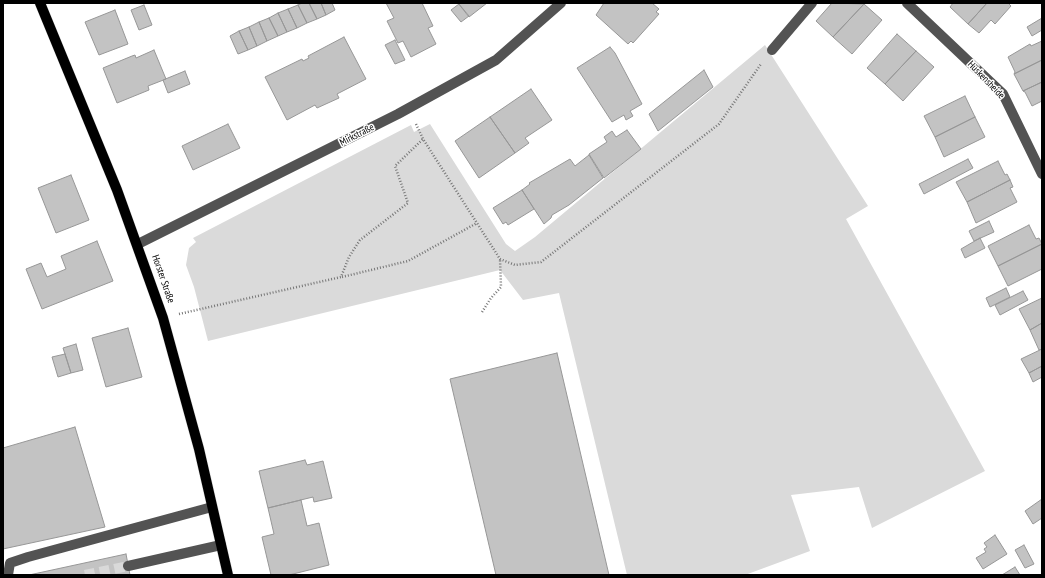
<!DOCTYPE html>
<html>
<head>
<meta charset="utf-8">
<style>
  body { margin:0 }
  #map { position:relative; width:1045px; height:578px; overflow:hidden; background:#fff; font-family:"PT Sans Narrow",sans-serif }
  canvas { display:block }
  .frame { position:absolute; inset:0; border:4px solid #000; pointer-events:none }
</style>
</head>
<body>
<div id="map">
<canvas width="1045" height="578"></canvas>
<div class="frame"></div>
</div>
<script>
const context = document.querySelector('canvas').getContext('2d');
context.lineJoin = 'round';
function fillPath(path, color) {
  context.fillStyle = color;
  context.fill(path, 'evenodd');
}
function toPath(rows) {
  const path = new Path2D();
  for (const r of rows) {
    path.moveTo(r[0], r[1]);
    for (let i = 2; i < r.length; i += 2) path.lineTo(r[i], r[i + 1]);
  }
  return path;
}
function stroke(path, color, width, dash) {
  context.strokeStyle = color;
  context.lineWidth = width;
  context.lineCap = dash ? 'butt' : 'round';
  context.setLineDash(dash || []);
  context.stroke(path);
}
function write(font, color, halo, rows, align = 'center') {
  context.font = font + ' "PT Sans Narrow",sans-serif';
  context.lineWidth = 3;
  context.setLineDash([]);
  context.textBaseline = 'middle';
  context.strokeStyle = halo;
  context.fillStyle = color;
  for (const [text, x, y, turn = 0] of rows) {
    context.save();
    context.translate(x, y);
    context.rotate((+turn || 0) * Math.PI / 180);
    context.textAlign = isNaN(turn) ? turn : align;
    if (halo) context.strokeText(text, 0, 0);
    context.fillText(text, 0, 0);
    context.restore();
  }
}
fillPath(toPath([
  [765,45,868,206,846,219,985,471,872,528,859,487,791,495,810,551,745,575,627,575,559,293,523,300,500,270,208,341,194,287,186,265,189,248,196,242,193,238,411,125,414,132,430,124,506,244,515,251,535,237]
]), '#dadada');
const building = toPath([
  [302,3,309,3,317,19,307,23,298,5,302,3],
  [309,3,321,3,326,15,317,19,309,3],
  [321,3,332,3,335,10,326,15,321,3],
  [386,3,422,3,433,26,428,28,436,44,411,57,403,41,398,43,387,21,394,18,386,3],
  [458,3,487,3,469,17,458,3],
  [604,3,652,3,659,9,656,12,659,14,633,43,631,41,628,44,596,15,604,3],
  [832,3,864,4,833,37,816,21,832,3],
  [953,3,987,3,968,24,950,7,953,3],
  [987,3,1008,3,1011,6,995,24,991,20,979,33,968,24,987,3],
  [459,4,469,16,461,22,451,10,459,4],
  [864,4,882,20,852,54,833,37,864,4],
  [144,5,152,25,139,30,131,10,144,5],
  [298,5,307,23,297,28,288,9,298,5],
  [288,9,297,28,287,32,278,13,288,9],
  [115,10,128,44,99,55,85,22,115,10],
  [278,13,287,32,278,36,269,18,278,13],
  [269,18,278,36,267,41,259,22,269,18],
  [1042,18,1042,30,1032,36,1027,27,1042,18],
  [259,22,267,41,257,46,249,27,259,22],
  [249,27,257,46,248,50,239,31,249,27],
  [239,31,248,50,238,54,230,36,239,31],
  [897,34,916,51,885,84,867,68,897,34],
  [344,37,366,79,337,94,339,98,317,108,315,105,287,120,265,77,302,59,303,61,309,58,308,56,344,37],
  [395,40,405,60,395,64,385,45,395,40],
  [1042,41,1042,60,1014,74,1015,72,1008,57,1030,44,1031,46,1042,41],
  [610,47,615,53,642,104,630,111,633,116,626,120,624,115,612,122,577,68,610,47],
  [154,50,166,79,148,86,149,90,117,103,103,68,132,56,135,55,136,58,154,50],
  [916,51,934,67,903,101,885,84,916,51],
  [1042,60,1042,82,1023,91,1014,74,1042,60],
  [704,70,713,87,658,131,649,114,704,70],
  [185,71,190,84,168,93,163,80,185,71],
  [1042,82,1042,101,1032,106,1025,92,1023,91,1042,82],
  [531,89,552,120,525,138,529,143,515,153,490,117,531,89],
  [965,96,975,117,935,137,924,116,965,96],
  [490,117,515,153,479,178,455,141,490,117],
  [975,117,985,137,944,157,935,137,975,117],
  [228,124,240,148,193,170,182,146,228,124],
  [627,130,641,149,604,178,589,154,607,142,604,137,612,131,616,137,627,130],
  [589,155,603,178,569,205,552,215,551,218,544,224,522,190,530,184,529,183,570,159,575,166,589,155],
  [968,159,973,168,924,194,919,184,968,159],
  [998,161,1005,175,1007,174,1010,180,967,202,956,182,998,161],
  [71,175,89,220,56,233,38,188,71,175],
  [1010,180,1013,187,1010,188,1017,202,976,223,967,202,1010,180],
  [522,190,534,209,508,225,506,222,503,224,493,208,522,190],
  [989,221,994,232,974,241,969,231,989,221],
  [1029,225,1036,239,1039,238,1042,244,998,266,988,246,1029,225],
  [980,238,985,248,965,258,961,249,980,238],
  [97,241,113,281,42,309,26,269,41,263,47,277,66,269,61,256,97,241],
  [1042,244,1042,269,1008,286,998,266,1042,244],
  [1006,288,1010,297,990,307,986,298,1006,288],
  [1023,291,1028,300,1000,315,995,305,1023,291],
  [1042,298,1042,323,1030,330,1019,309,1042,298],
  [1042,323,1042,349,1039,350,1030,330,1042,323],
  [128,328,142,377,106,387,92,338,128,328],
  [76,344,83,370,71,373,63,348,76,344],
  [1042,349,1042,366,1029,373,1021,359,1042,349],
  [557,353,609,575,496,575,450,379,557,353],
  [65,354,71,373,58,377,52,357,65,354],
  [1042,366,1042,377,1033,382,1029,373,1042,366],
  [75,427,105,527,3,549,3,448,75,427],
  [305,460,307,465,323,461,332,498,314,502,313,497,268,508,259,471,305,460],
  [1042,499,1042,518,1033,524,1025,511,1042,499],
  [301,500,307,526,319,523,329,565,289,575,271,575,262,537,274,534,268,508,301,500],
  [995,535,1007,554,983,569,976,558,986,552,984,549,987,547,984,543,995,535],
  [1024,545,1034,564,1025,568,1015,550,1024,545],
  [126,554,130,575,29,575,126,554],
  [1015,567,1020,575,1002,575,1015,567]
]);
fillPath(building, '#c3c3c3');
stroke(building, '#979797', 1);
stroke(toPath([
  [85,575,128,566]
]), '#d9d9d9', 10, [10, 5]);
const major = toPath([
  [40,3,117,190,163,318,199,449,228,575]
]);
stroke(major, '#dbdbdb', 11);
stroke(toPath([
  [416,124,423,139,500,259,515,265,541,262,719,124,761,64],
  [342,277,408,261,477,223],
  [482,312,491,298,501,287,500,259],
  [179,314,341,277,349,257,360,240,408,203,395,166,423,139]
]), '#757575', 2.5, [1, 2]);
stroke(toPath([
  [907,3,1003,94,1042,174],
  [772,50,812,3],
  [138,244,398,114,496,60,561,3],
  [128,566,221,545],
  [8,575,10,563,28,557,212,507]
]), '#535353', 10);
stroke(major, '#000', 10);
write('10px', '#000', '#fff', [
  ["Hüskensheide",986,80,46],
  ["Mirkstraße",357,135,-27],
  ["Horster Straße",163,279,71]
]);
</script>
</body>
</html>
